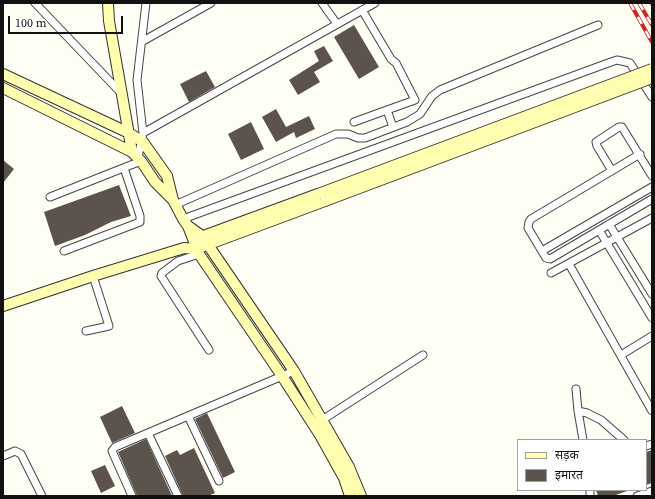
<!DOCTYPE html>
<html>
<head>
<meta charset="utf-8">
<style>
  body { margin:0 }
  #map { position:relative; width:655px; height:499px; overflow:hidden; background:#fffef5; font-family:"Source Serif 4","Noto Sans Devanagari",serif }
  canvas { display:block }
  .frame { position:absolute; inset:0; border:4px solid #111; pointer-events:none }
  .legend { position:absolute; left:517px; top:439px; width:130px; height:52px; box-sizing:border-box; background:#fff; border:1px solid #a0a0a0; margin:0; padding:5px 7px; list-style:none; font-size:12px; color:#111 }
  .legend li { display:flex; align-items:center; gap:8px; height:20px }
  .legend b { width:20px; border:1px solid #a0a0a0 }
  .scale { position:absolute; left:8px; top:16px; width:115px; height:18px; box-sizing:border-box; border:2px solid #111; border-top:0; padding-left:5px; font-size:12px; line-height:14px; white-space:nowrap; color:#111; -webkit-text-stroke:3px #fff; paint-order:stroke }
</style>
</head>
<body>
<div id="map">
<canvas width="655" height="499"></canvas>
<div class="frame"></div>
<ul class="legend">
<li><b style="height:5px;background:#fffeb0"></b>सड़क</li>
<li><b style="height:11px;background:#5b534c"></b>इमारत</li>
</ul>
<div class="scale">100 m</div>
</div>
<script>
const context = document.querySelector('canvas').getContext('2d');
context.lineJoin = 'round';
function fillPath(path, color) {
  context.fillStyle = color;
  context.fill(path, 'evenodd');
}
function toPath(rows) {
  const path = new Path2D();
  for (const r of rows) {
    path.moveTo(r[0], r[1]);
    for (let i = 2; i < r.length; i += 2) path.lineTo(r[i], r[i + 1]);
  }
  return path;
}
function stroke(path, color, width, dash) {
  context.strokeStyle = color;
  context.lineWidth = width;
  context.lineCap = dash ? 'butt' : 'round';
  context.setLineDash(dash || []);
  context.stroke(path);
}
fillPath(toPath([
  [354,25,379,67,359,79,334,37],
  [324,46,333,61,314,72,320,82,298,95,289,80,319,61,314,51],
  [206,71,215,87,189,102,180,84],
  [276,109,286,127,309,116,315,129,296,138,294,132,276,142,262,117],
  [251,122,264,149,241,160,228,134],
  [3,160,14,169,3,183],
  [119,185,131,216,111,222,85,235,55,246,44,212],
  [122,406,135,433,112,443,100,417],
  [207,413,235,472,223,478,195,419],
  [146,439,172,496,137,496,118,452],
  [194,448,215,493,208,496,183,496,165,456,177,450,180,455],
  [652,450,652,483,646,485,646,452],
  [105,465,115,486,101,493,91,471],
  [596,490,627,490,627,491,613,496,598,496]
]), '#5b534c');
const street = toPath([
  [35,3,122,94],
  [322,3,337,24],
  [362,10,391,59,396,63,415,100,387,110,393,127],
  [143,41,211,3],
  [354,122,387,110],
  [143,133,137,80,146,3],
  [640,154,531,219,529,222,528,228,546,258,550,259,652,199],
  [138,157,143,133,375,3],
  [612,171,597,146,596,142,619,127,622,127,652,176],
  [50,197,141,161],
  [175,205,336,134,348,134,358,138,365,138,407,122,420,114,432,96,440,90,598,25],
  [183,219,611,62,617,60,630,63,652,97],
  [609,224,652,294],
  [599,230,652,318],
  [64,251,140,222,140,216,124,168],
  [542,251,652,187],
  [199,254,178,261,162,273,161,276,209,350],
  [569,264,652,411],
  [551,273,652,218],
  [86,331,109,326,93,276],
  [621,355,652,336],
  [576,389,578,411,587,413,601,420,624,440],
  [578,411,583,440],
  [188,416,219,481],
  [319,422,423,355],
  [148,433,178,496],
  [646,446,652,444],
  [3,456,15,451,21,454,42,496],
  [590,490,590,496],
  [132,496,112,451,115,447,294,371],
  [637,496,652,491]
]);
const secondary = toPath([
  [108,3,109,21,132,152],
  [3,74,129,133,143,142,167,176,173,200,183,219,188,226,202,236,294,371,349,467,361,496],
  [3,88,132,152,141,161,155,182,173,200],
  [188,226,199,254,282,376,320,435,344,478,350,496],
  [198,238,318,194],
  [3,306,93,276,184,248,196,249,325,201]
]);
stroke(street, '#444', 9);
stroke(secondary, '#333', 12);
stroke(street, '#fff', 7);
stroke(secondary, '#fffeb0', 10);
const rail = toPath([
  [630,3,652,42],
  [639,3,652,25],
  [651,3,652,4]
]);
stroke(rail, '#ce251c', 4);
stroke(rail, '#fff', 2.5, [8]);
const secondaryBridge = toPath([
  [318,194,652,69],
  [325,201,652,78]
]);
stroke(secondaryBridge, '#333', 12, []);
stroke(secondaryBridge, '#fffeb0', 10);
</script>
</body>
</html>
